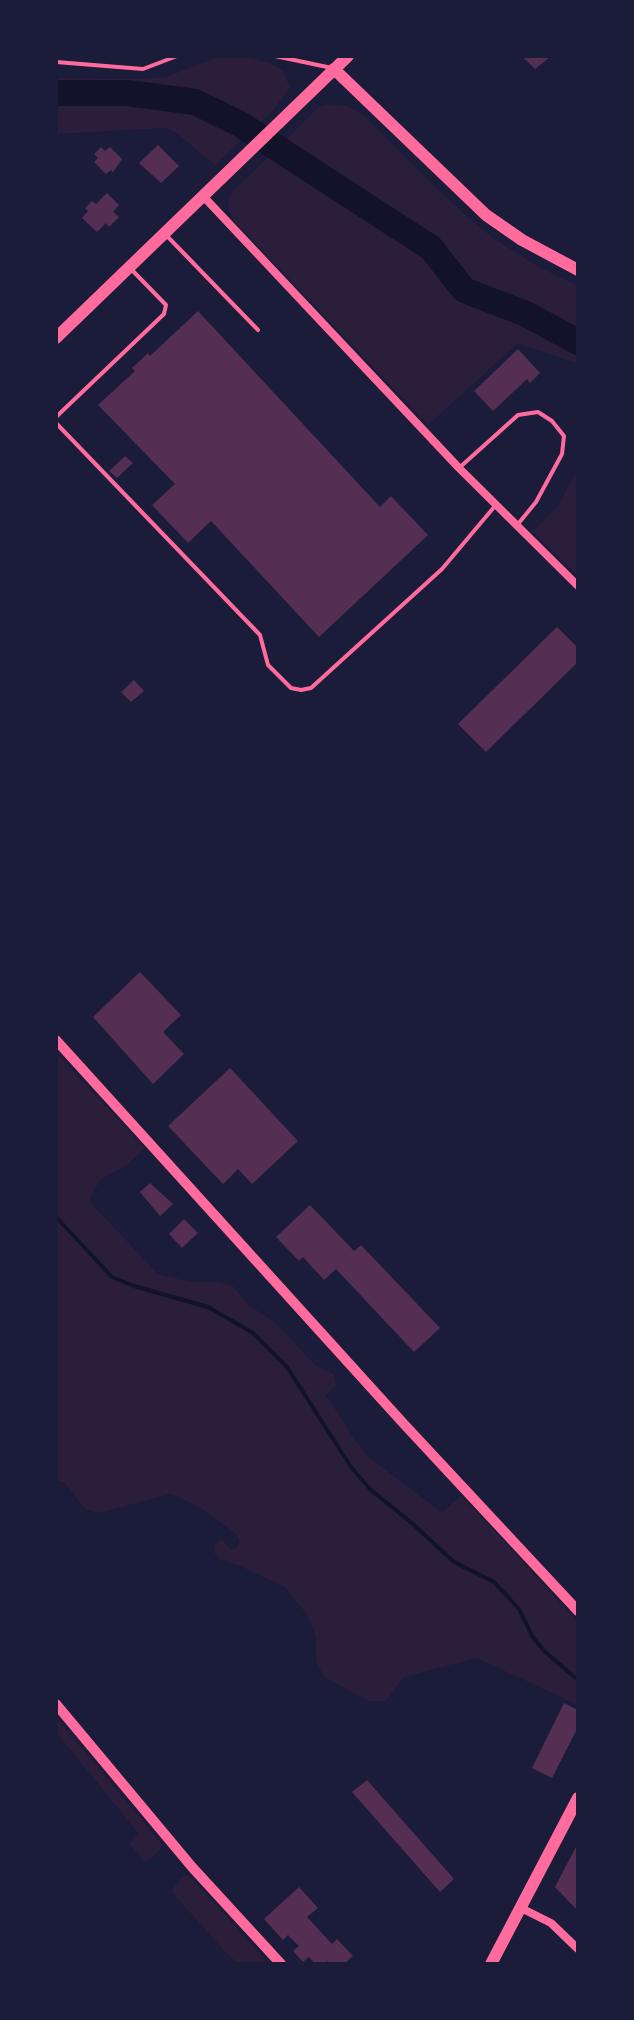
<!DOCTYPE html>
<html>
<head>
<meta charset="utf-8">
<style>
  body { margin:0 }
  #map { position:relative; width:634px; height:2020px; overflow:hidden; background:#1b1b3a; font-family:"Exo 2",sans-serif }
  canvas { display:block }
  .frame { position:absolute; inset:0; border:58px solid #1b1b3a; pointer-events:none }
</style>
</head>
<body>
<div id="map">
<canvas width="634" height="2020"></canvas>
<div class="frame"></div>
</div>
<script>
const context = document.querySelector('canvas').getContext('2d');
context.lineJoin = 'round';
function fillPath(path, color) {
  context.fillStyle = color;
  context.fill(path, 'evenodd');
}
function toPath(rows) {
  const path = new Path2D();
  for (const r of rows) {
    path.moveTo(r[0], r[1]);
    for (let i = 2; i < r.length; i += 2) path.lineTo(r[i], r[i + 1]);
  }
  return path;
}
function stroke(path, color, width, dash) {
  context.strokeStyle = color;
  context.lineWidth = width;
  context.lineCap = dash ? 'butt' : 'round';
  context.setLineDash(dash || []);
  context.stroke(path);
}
fillPath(toPath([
  [220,56,241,56,270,63,283,71,290,88,272,112,215,165,174,131,165,128,56,134,56,78,137,79,166,77],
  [331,104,347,106,363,115,455,206,493,238,537,266,578,286,578,364,518,343,428,425,233,220,228,207,230,194,319,107],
  [578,468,578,576,533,532,559,504],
  [56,1053,145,1148,126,1166,101,1179,90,1197,92,1204,158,1274,190,1282,217,1282,233,1286,247,1304,276,1323,316,1366,334,1374,336,1385,326,1395,356,1442,369,1457,442,1513,461,1495,578,1622,578,1705,477,1658,404,1677,386,1701,369,1701,324,1677,316,1661,316,1637,308,1616,285,1587,240,1566,218,1559,214,1552,215,1544,222,1540,230,1549,236,1548,240,1541,235,1533,203,1509,171,1494,99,1513,86,1510,65,1483,56,1480],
  [56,1717,163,1845,152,1858,145,1862,129,1844,139,1834,56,1732],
  [188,1875,218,1907,269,1964,239,1964,228,1955,171,1891,182,1877]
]), '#2a1e3b');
stroke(toPath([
  [56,1217,112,1277,134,1286,208,1307,253,1333,287,1367,351,1467,371,1490,413,1524,454,1562,494,1582,519,1609,532,1636,544,1651,578,1680]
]), '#12122b', 4);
stroke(toPath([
  [56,93,128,93,195,102,240,124,431,248,464,290,526,314,578,342]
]), '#12122b', 26);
fillPath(toPath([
  [522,56,551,56,535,69],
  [158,145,179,166,161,183,139,163],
  [101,147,105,151,110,147,122,159,113,172,111,170,106,174,94,162,98,158,94,154],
  [107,193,119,205,113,212,119,217,109,227,106,223,97,232,82,218,88,211,85,208,92,201,96,204],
  [198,311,380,507,391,496,428,535,319,637,211,521,188,543,152,505,175,484,98,405,135,371,132,368,148,353,150,356],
  [518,349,540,373,530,383,527,379,493,411,474,391],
  [125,456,133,463,117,478,109,471],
  [557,627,578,648,578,662,486,752,458,724],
  [134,680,144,691,131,702,121,692],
  [140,972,181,1015,163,1032,184,1054,153,1084,93,1017],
  [230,1068,298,1141,252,1184,238,1169,223,1184,168,1126],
  [150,1183,173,1204,160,1216,140,1192],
  [310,1205,354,1251,361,1245,440,1328,414,1352,336,1269,324,1280,303,1257,299,1261,276,1237],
  [184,1219,198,1233,182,1248,169,1234],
  [564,1703,578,1710,578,1727,552,1778,532,1768],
  [367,1780,454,1879,440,1892,352,1792],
  [578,1843,578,1911,555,1887],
  [299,1887,318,1908,307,1917,332,1944,337,1939,353,1956,344,1964,330,1964,327,1961,324,1964,315,1964,309,1957,303,1962,293,1951,299,1946,288,1935,283,1940,264,1919]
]), '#542f53');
stroke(toPath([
  [275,56,332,68],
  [56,62,143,69,177,56],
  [166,235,258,330],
  [56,417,164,314,166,305,130,268],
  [56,423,260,635,268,665,291,688,301,690,311,688,442,569,495,506],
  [459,468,518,415,538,412,552,421,564,436,562,454,536,502,518,524]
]), '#ff6b9d', 4);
stroke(toPath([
  [203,196,459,468,578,586],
  [521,1908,551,1923,578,1949]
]), '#ff6b9d', 8);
stroke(toPath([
  [56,1040,403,1423,578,1611],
  [56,1704,192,1867,281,1964]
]), '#ff6b9d', 10);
stroke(toPath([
  [334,69,486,215,522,240,578,270],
  [56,338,348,56],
  [491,1964,578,1798]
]), '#ff6b9d', 12);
</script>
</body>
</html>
